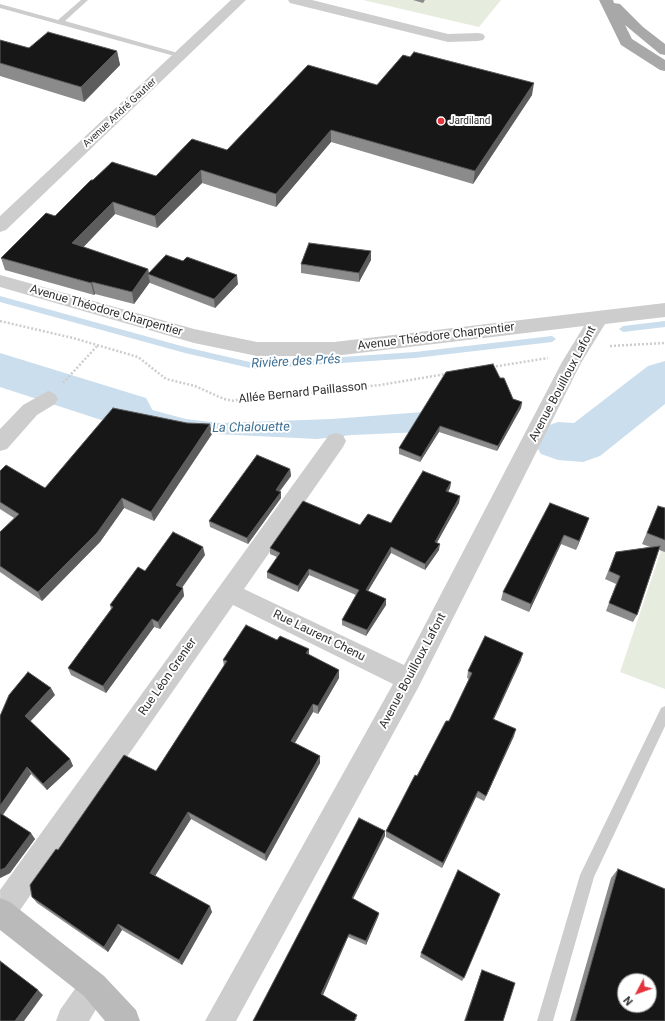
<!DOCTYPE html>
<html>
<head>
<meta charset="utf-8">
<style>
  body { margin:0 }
  #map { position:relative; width:665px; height:1021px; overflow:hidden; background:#fff; font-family:Roboto,sans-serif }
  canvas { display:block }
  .north { position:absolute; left:617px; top:973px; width:40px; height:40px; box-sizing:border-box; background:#fff; border:1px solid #acacac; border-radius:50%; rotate:229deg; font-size:11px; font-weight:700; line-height:16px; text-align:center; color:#303030 }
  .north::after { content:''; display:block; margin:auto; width:14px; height:18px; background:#e6333b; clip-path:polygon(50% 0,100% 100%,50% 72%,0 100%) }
</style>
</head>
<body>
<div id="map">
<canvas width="665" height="1021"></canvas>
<div class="north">N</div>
</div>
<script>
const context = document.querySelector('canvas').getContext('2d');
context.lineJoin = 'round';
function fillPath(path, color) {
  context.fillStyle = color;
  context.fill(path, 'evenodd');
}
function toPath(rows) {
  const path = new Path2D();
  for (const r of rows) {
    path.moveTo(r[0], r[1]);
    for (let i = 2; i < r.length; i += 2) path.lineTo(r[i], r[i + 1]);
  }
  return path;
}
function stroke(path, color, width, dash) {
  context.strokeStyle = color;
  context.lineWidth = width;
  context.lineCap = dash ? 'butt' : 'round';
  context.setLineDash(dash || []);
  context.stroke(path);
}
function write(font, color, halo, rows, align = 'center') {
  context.font = font + ' Roboto,sans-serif';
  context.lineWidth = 4;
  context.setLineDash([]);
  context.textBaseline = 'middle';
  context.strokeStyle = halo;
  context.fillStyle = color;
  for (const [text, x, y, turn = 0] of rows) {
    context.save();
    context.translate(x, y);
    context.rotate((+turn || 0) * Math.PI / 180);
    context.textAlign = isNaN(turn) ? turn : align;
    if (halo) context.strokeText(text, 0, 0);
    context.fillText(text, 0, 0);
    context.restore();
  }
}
fillPath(toPath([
  [363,0,501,0,479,27],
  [665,539,665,689,620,672]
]), '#e6edde');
fillPath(toPath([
  [0,362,60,382,45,397,0,383],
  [66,384,126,403,186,419,219,423,332,419,462,409,513,422,504,438,469,430,352,435,317,439,195,433,116,417,53,397]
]), '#cbdeed');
fillPath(toPath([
  [0,296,185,347,254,363,415,352,552,336,556,339,552,342,415,358,254,369,185,353,0,302,0,296],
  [665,321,665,327,623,332,619,329,623,326,665,321]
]), '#cbdeed');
fillPath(toPath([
  [0,353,146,398,153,411,146,424,129,429,0,387,0,353],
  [665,361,665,404,600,456,583,462,558,460,541,454,533,441,541,428,558,422,574,423,648,366,665,361]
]), '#cbdeed');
stroke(toPath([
  [0,321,73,338,138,357,166,379,195,386,224,399,234,401,246,397,272,397,380,385,446,374],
  [610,346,665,343],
  [492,367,548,358],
  [63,383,98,345]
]), '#cdcdcd', 2.5, [2, 2]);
fillPath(toPath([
  [81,0,88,0,65,21,185,55,178,57,0,8,0,4,58,20,81,0],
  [665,706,665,726,594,877,553,1021,537,1021,580,875,661,708,665,706]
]), '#cdcdcd');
fillPath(toPath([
  [231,0,246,0,6,230,0,232,0,216,231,0],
  [288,0,312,0,448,34,478,33,483,34,485,37,483,40,478,41,448,42,290,3,288,0],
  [0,275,194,329,257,342,334,342,665,303,665,317,605,324,581,363,418,688,236,1021,205,1021,393,684,233,605,11,923,1,927,0,890,329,435,336,433,343,435,346,441,343,447,244,589,404,665,562,362,584,326,334,356,257,356,194,343,0,287,0,275],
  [48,391,55,394,58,399,55,404,37,415,7,449,0,451,0,429,23,405,48,391],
  [94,971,104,976,109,986,104,996,89,1021,56,1021,60,1010,84,976,94,971]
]), '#cdcdcd');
fillPath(toPath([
  [0,898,10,902,104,976,136,1010,140,1021,105,1021,84,996,0,930,0,898]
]), '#bababa');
fillPath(toPath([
  [599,0,613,0,614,3,620,4,643,27,665,44,665,55,660,54,625,25,632,39,665,60,665,71,660,70,621,45,599,0]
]), '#a8a8a8');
fillPath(toPath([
  [413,0,425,0,423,3],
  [0,40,29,48,117,51,120,65,84,102,0,76],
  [377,85,532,95,473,184,331,142,276,207,202,183,157,228,115,214,83,247,148,269,149,273,238,284,215,308,150,283,150,282,134,304,95,294,94,295,5,270,1,258,55,216,93,180,156,176,227,150],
  [371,251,371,260,359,282,301,273,301,264],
  [500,378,513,399,522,402,521,408,497,451,439,432,420,462,399,454,399,448],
  [212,434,154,521,124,508,100,542,42,601,0,572,0,532,14,518,0,509,0,471,45,488],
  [290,469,291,476,280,491,281,492,281,498,248,544,210,527,209,521],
  [451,482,450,488,448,492,460,496,459,503,437,542,439,550,425,570,391,553,368,591,386,599,386,605,366,636,342,625,342,620,356,595,309,575,298,592,267,578,267,572,277,557,270,554,270,548,360,525,391,523],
  [550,503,589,518,586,526,576,550,561,544,529,612,501,600,503,592],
  [658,506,665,508,665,552,659,550,637,615,633,622,606,611,616,584,605,579,616,552,650,547,642,544],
  [205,555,182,588,184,596,160,629,154,627,106,693,71,675,68,668,111,609,110,605,145,571],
  [277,640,309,649,309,655,339,670,339,678,318,714,313,712,295,743,320,756,320,763,266,861,191,819,155,876,212,912,182,965,122,930,108,952,37,903,32,897,58,850,156,771,224,666,223,660],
  [521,660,494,719,514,736,484,801,476,797,442,868,386,837,386,831,417,776,449,721,469,679,467,678,468,671],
  [55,695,30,721,70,759,73,766,47,790,31,774,3,815,35,839,10,873,0,878,0,716],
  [385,836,353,899,379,913,378,917,366,945,348,937,323,995,357,1018,355,1021,253,1021],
  [618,869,665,1021,570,1021,611,878],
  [421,953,464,978,462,981,420,957],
  [482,970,503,1021,464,1021,480,975]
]), '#8b8b8b');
fillPath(toPath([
  [117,51,120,65,84,102,81,87],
  [534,83,532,95,473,184,475,171],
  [331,130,331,142,276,207,276,194],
  [201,170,202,183,157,228,155,216],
  [113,202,115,214,75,256,72,243],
  [371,251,371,260,359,282,359,273],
  [148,269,149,274,148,274,150,282,134,304,132,292],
  [237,275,238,284,215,308,214,299],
  [92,282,95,294,94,295,91,283],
  [522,402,521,408,497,451,498,446],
  [210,424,212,434,154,521,151,512],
  [440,426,439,432,420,462,421,457],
  [290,469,291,476,276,496,276,490],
  [451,482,450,488,445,497,446,491],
  [281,492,281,498,248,544,247,538],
  [460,496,459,503,434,548,435,542],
  [122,498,124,508,100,542,42,601,38,592],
  [589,518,586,526,576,550,579,541],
  [564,535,561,544,529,612,531,604],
  [440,544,439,550,425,570,425,564],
  [203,547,205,555,178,593,176,585],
  [391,547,391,553,365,596,366,590],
  [309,569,309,575,298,592,298,586],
  [183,588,184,596,160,629,158,622],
  [386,599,386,605,366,636,367,630],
  [152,619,154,627,106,693,103,686],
  [309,649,309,657,306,653],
  [523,653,521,660,491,725,493,719],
  [339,670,339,678,318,714,318,706],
  [51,688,55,695,29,723,25,716],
  [313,704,313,712,291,749,291,741],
  [516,729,514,736,484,801,486,796],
  [320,756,320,763,266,861,265,854],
  [70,759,73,766,47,790,43,784],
  [27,767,31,774,1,817,0,816,0,806],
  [478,791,476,797,442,868,443,863],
  [188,812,191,819,153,879,150,873],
  [385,831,385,836,351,902,352,898],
  [31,833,35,839,10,873,0,878,0,870],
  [210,906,212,912,182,965,179,960],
  [379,913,378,917,366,945,366,941],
  [118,924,122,930,108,952,104,947],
  [349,934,348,937,322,997,321,994],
  [38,990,43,995,24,1021,15,1021]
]), '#5d5d5d');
const building = toPath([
  [48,32,117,51,81,87,0,63,0,40,29,48,48,32],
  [414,52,534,83,475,171,331,130,276,194,201,170,155,216,113,202,72,243,148,269,132,292,92,282,91,283,1,258,46,213,55,216,91,180,93,180,112,162,156,176,192,139,227,150,308,65,377,85,403,55,410,57,414,52],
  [309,243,371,251,359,273,301,264,309,243],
  [166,255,183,261,187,257,237,275,214,299,148,274,166,255],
  [493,364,500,378,504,378,513,399,522,402,498,446,440,426,421,457,399,448,446,372,493,364],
  [113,408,187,423,210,424,151,512,122,498,97,533,38,592,0,566,0,532,19,514,0,502,0,471,6,465,45,488,113,408],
  [257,455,290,469,276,490,281,492,247,538,209,521,257,455],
  [423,471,451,482,446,491,460,496,435,542,440,544,425,564,391,547,366,590,386,599,367,630,342,620,359,590,309,569,298,586,267,572,280,553,270,548,303,501,360,525,368,514,391,523,423,471],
  [550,503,589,518,579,541,564,535,531,604,503,592,550,503],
  [658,506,665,508,665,540,647,533,658,506],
  [173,532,203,547,176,585,183,588,158,622,152,619,103,686,68,668,113,607,110,605,138,567,145,571,173,532],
  [660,546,637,615,609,603,620,576,609,571,616,552,660,546],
  [246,625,277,640,280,636,309,649,306,653,339,670,318,706,313,704,291,741,320,756,265,854,188,812,150,873,210,906,179,960,118,924,104,947,32,897,30,885,56,849,58,850,124,755,156,771,227,661,223,660,246,625],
  [485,636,523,653,493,719,516,729,486,796,478,791,443,863,386,831,415,775,417,776,446,721,449,721,472,673,468,671,485,636],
  [28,672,51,688,25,716,70,759,43,784,27,767,0,806,0,716,9,695,28,672],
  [0,813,31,833,5,868,0,870,0,813],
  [359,818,385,831,352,898,379,913,366,941,349,934,321,994,357,1015,354,1021,253,1021,359,818],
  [618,869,665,889,665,1021,575,1021,618,869],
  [625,981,649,981,649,1005,625,1005,625,981],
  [458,870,500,894,464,978,421,953,458,870],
  [0,961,38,990,15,1021,0,1021,0,961],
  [482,970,515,983,503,1021,465,1021,482,970]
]);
fillPath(building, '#171717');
stroke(building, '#5d5d5d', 1);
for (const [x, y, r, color] of [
  [441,121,4,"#e6333b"]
]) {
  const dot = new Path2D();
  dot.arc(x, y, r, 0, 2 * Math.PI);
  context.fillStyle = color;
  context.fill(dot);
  stroke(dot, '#fff', 1.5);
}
write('10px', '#303030', '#fff', [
  ["Avenue André Gautier",120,113,-43]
]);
write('10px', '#303030', '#fff', [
  ["Jardiland",449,121]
], 'left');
write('12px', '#303030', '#fff', [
  ["Avenue Théodore Charpentier",106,311,16],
  ["Avenue Théodore Charpentier",436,337,-7],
  ["Avenue Bouilloux Lafont",563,384,-62],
  ["Allée Bernard Paillasson",303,393,-6],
  ["Rue Laurent Chenu",319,636,26],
  ["Avenue Bouilloux Lafont",413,671,-62],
  ["Rue Léon Grenier",168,677,-55]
]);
write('italic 13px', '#3d6f93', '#fff', [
  ["Rivière des Prés",296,362,-3],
  ["La Chalouette",251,428,-1]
]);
</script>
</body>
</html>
